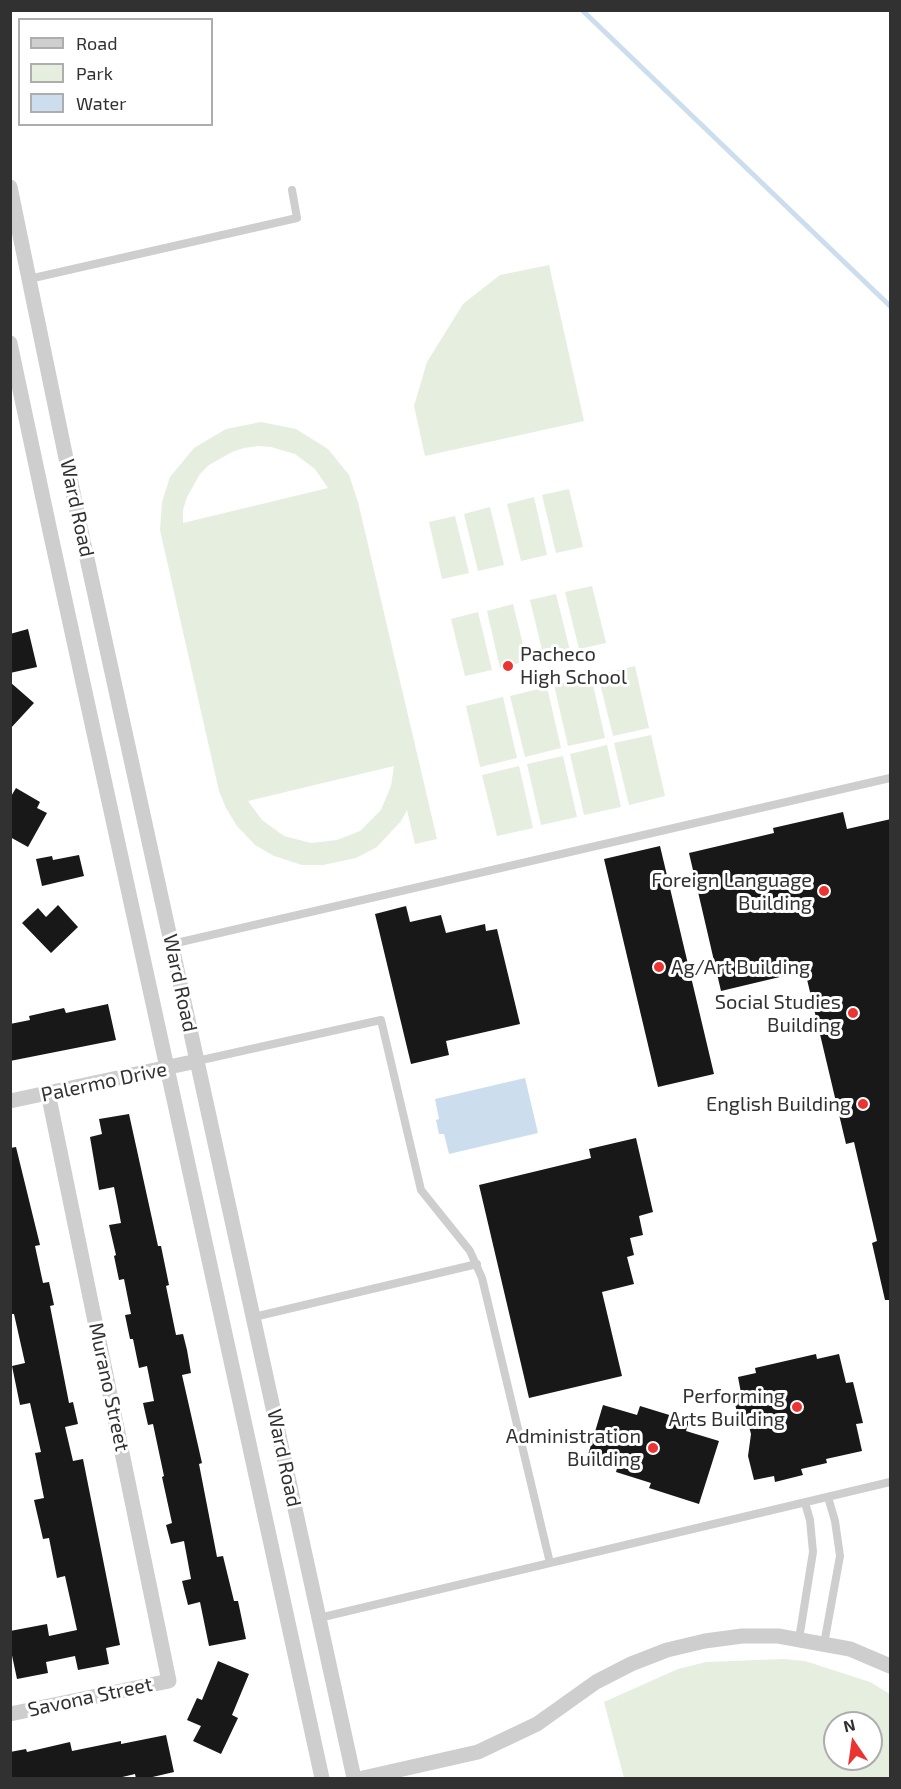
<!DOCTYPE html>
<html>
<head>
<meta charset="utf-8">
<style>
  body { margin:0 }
  #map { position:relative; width:901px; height:1789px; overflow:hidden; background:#fff; font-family:"Exo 2",sans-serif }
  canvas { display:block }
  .frame { position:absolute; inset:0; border:12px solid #313131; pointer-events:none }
  .legend { position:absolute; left:18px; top:18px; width:195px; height:108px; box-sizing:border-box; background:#fff; border:2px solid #adadad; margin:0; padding:8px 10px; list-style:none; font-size:18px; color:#313131 }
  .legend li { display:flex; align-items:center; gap:12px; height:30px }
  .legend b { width:30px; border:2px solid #adadad }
  .north { position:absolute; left:823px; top:1711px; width:60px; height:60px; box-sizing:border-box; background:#fff; border:2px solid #adadad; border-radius:50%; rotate:347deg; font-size:16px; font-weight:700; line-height:24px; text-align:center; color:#313131 }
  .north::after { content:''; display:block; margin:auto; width:21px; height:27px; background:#eb3431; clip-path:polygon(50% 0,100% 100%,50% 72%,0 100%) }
</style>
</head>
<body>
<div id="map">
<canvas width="901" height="1789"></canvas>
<div class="frame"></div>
<ul class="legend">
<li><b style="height:8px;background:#cecece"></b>Road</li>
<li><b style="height:16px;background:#e6eee0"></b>Park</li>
<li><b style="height:16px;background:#ccdeee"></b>Water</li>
</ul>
<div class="north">N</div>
</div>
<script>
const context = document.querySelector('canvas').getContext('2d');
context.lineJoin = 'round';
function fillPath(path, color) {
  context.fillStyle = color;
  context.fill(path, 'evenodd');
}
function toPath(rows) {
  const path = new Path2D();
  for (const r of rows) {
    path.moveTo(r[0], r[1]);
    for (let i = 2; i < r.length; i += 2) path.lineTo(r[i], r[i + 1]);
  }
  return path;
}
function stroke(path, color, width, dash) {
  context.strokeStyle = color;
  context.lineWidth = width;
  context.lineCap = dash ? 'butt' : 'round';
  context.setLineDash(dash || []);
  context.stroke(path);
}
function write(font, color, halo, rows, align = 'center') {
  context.font = font + ' "Exo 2",sans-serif';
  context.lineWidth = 6;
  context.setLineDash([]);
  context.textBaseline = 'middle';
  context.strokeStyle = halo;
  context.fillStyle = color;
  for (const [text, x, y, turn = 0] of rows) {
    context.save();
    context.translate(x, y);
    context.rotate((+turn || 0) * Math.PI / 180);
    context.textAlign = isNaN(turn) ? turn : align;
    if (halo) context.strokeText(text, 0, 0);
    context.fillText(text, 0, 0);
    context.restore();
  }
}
fillPath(toPath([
  [549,265,584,421,425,456,414,406,427,362,463,304,500,275],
  [261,422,296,429,328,449,349,475,358,502,437,839,415,844,407,810,401,821,377,847,356,858,323,865,302,865,274,856,255,845,237,826,226,808,219,791,160,530,162,502,170,477,194,448,226,429],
  [258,446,271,447,295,454,315,469,328,488,183,523,183,510,187,497,200,474,209,465,232,452,244,448],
  [394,766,391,786,381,810,360,831,337,840,311,843,284,836,262,820,248,801],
  [569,489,583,547,556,553,542,495],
  [534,497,547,555,521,561,507,504],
  [490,507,504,565,478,571,464,514],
  [455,516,469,573,442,579,429,522],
  [592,586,606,643,579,649,565,592],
  [556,594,570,651,544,658,530,600],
  [513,604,527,661,500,668,487,611],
  [478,612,492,670,465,676,451,619],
  [635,666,649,728,613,736,598,675],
  [591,676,605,738,568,746,554,685],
  [547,687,561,748,525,757,510,696],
  [503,697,517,758,480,767,466,706],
  [651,735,665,796,629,805,614,743],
  [607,745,621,807,584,815,570,754],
  [563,756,577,817,541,825,527,764],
  [519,766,533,828,497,836,482,775],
  [784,1659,805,1661,870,1682,890,1694,890,1778,624,1778,604,1702,678,1669,706,1662],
  [835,1723,871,1723,871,1759,835,1759]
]), '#e6eee0');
fillPath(toPath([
  [525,1078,538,1133,449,1154,444,1134,439,1134,436,1120,439,1119,435,1099]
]), '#ccdeee');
stroke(toPath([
  [582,10,890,306]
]), '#ccdeee', 5);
fillPath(toPath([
  [28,629,37,667,10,673,10,634],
  [10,682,34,703,10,729],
  [16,788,40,802,37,808,47,813,28,847,10,837,10,798],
  [843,812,847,829,891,819,891,1300,885,1300,872,1243,877,1241,854,1142,846,1144,805,971,721,991,689,853,774,833,773,828],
  [660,846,714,1074,658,1087,604,859],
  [79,855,84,876,42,886,36,859,52,856,53,860],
  [58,905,78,927,51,953,22,923,38,908,46,917],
  [406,906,410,922,441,915,446,933,485,924,486,931,497,929,520,1024,446,1041,449,1055,411,1064,375,914],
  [108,1004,116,1040,10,1061,10,1024,30,1020,29,1016,64,1008,66,1013],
  [129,1114,158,1246,161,1246,169,1285,166,1286,176,1335,183,1334,187,1350,191,1373,182,1375,202,1463,199,1464,217,1557,223,1556,234,1601,238,1601,246,1639,209,1646,200,1602,188,1605,182,1581,191,1579,184,1541,171,1544,166,1525,172,1523,162,1477,164,1476,153,1424,148,1425,143,1403,154,1401,147,1366,139,1368,133,1339,130,1339,125,1315,131,1314,124,1279,119,1280,114,1256,116,1255,109,1225,121,1223,118,1207,114,1187,99,1190,90,1137,102,1134,99,1119],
  [636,1138,653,1212,639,1216,643,1235,630,1238,634,1255,627,1257,634,1284,602,1292,622,1376,529,1398,479,1185,591,1158,589,1149],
  [16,1147,40,1245,35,1246,43,1283,49,1282,54,1305,50,1306,69,1403,73,1402,78,1424,65,1427,73,1461,83,1459,120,1645,106,1648,109,1664,78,1670,75,1656,46,1662,48,1673,17,1679,10,1646,10,1631,47,1624,49,1636,77,1630,65,1576,57,1578,49,1538,43,1539,34,1500,44,1498,35,1453,41,1452,30,1403,20,1405,12,1366,25,1363,14,1314,10,1314,10,1148],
  [816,1354,817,1359,839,1354,846,1383,853,1382,863,1423,856,1424,862,1451,826,1459,827,1463,801,1469,803,1475,775,1482,774,1476,754,1480,748,1456,751,1434,747,1419,739,1421,733,1395,741,1393,738,1377,756,1373,755,1368],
  [603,1405,637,1415,640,1406,689,1421,686,1431,719,1441,699,1504,649,1488,651,1483,616,1472,618,1465,588,1455],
  [218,1661,249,1674,232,1715,238,1718,221,1754,193,1741,201,1726,187,1720,197,1698,202,1700],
  [166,1735,174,1772,144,1779,136,1779,135,1774,114,1779,10,1779,10,1752,26,1749,27,1752,70,1742,72,1751,121,1741,121,1744]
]), '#181818');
stroke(toPath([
  [29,279,297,218,292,190],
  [172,944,890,778],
  [197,1061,381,1020,421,1190,470,1251,482,1278,550,1563],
  [254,1317,477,1264],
  [319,1618,890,1482],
  [799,1639,813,1552,810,1520,805,1503],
  [824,1644,840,1556,835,1521,828,1497]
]), '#cecece', 8);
stroke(toPath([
  [10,187,81,531,354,1778],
  [10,343,51,536,322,1778],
  [10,1101,197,1061],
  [10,1714,169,1681,48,1093],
  [363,1778,478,1752,537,1724,596,1682,631,1664,667,1650,705,1641,742,1636,778,1636,850,1649,890,1666]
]), '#cecece', 15);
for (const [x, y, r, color] of [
  [508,666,6,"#eb3431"],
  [824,891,6,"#eb3431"],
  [659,967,6,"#eb3431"],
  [853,1013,6,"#eb3431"],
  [863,1104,6,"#eb3431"],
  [797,1407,6,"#eb3431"],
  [653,1448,6,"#eb3431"]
]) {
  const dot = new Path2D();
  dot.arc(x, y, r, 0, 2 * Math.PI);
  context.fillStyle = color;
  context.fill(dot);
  stroke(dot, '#fff', 2);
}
write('20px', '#313131', '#fff', [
  ["Ward Road",77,508,78],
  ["Ward Road",180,983,78],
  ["Palermo Drive",104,1082,-12],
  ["Murano Street",109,1387,78],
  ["Ward Road",284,1458,78],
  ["Savona Street",90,1697,-12]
]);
write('20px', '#313131', '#fff', [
  ["Pacheco",520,654,"left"],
  ["High School",520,677,"left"],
  ["Foreign Language",812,880],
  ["Building",812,903],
  ["Ag/Art Building",671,967,"left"],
  ["Social Studies",841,1002],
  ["Building",841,1025],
  ["English Building",851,1104],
  ["Performing",785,1396],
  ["Arts Building",785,1419],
  ["Administration",641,1436],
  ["Building",641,1459]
], 'right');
</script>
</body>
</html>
